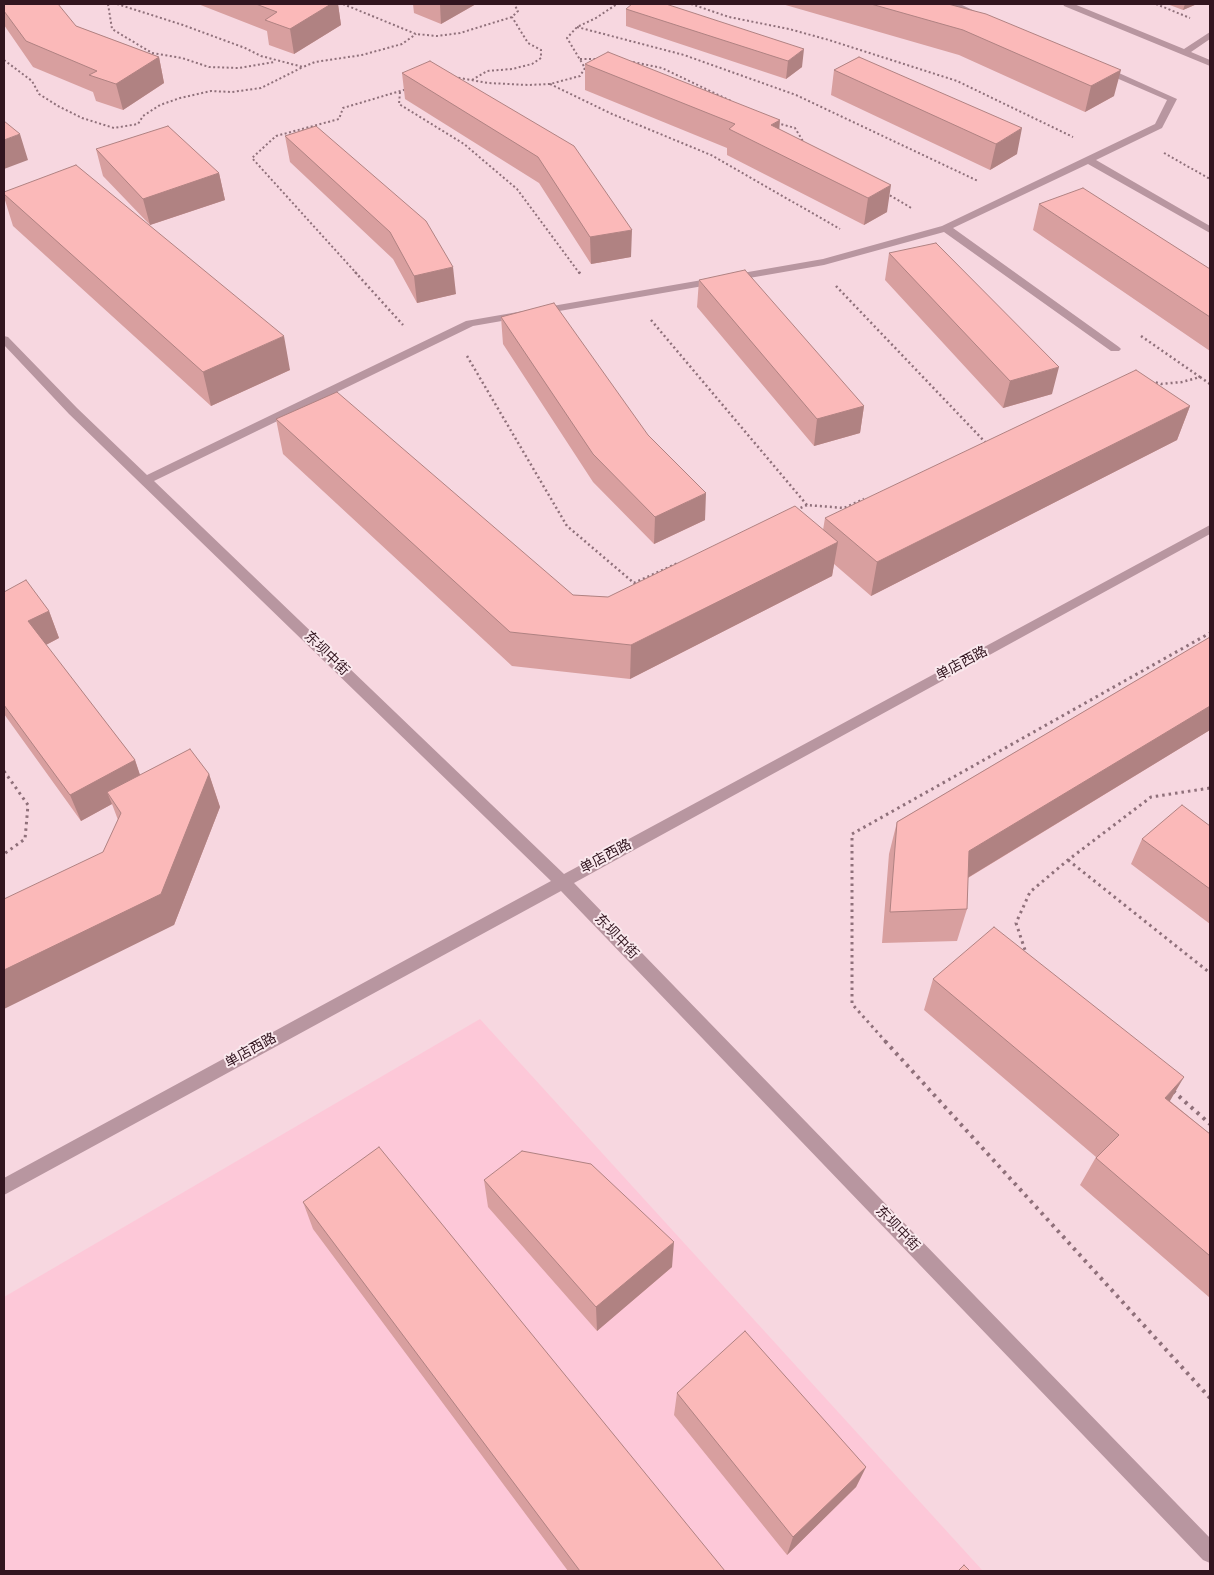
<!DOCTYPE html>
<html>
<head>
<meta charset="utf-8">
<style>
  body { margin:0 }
  #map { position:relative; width:1214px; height:1575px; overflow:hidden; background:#f7d7e0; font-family:"Roboto Condensed",sans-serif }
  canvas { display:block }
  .frame { position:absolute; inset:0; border:5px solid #32151f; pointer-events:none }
</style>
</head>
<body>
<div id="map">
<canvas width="1214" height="1575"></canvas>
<div class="frame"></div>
</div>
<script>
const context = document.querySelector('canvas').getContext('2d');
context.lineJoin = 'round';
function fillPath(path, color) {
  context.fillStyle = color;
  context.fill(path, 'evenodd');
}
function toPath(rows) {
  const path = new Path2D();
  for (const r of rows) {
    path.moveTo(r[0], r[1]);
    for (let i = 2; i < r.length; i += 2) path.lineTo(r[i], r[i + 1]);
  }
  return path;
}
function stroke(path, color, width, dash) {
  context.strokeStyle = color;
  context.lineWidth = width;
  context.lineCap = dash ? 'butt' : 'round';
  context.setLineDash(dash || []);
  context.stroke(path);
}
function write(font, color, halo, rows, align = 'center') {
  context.font = font + ' "Roboto Condensed","Noto Sans SC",sans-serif';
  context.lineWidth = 4;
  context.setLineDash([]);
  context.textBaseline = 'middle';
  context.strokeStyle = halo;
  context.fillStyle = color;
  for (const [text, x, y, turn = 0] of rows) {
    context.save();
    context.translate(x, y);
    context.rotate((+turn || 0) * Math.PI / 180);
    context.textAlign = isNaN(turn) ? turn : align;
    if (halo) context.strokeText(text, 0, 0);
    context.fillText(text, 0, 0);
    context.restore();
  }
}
fillPath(toPath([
  [480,1019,983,1571,4,1571,4,1297]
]), '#fdc8d8');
stroke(toPath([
  [108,4,112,29,152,53,182,58,209,67,239,68,274,62],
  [117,4,183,25,245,48,261,56,303,67,315,62,362,55,402,44,416,34],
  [343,4,416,34,437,36,460,33,512,17,518,11,514,4],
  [691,4,729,17,789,29,829,40,957,81,1073,137],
  [1156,4,1190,18],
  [577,27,684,55,796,95,978,181],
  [580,59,597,59],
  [4,60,32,81,39,94,58,106,82,118,114,128,138,124,143,116,160,105,180,98,211,91,232,92,261,88,303,67],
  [633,62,662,68,731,101],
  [454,77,488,83,528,85,550,84,580,76,585,68,567,38,577,27,596,18,617,4],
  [472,80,487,71,512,69,532,64,541,58,541,50,528,43,512,17],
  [550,84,612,114,711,155,840,229],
  [400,92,399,104,464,144,517,189,580,274],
  [777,123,795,128,804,143],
  [1164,153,1210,179],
  [886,193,913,209],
  [357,274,252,158,276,136,339,119,343,108,407,89]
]), '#8f707a', 2, [2, 2.5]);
stroke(toPath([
  [355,272,403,325],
  [579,272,582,276],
  [836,286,987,444],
  [651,320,807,505],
  [1141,336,1200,377,1182,382,1161,384,1154,382],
  [467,356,567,526,634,583,678,563],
  [1200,377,1210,384],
  [796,510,807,505,844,508,864,499]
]), '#8f707a', 2.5, [2, 3]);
stroke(toPath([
  [4,771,28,805,25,839,4,854],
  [1068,860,1210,973],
  [1027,956,1016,923,1030,892,1068,860,1151,797,1210,788],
  [886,1042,852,1004,852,834,1210,633]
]), '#8f707a', 3, [2.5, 4]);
stroke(toPath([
  [885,1041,1210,1398],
  [1173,1091,1210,1124]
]), '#8f707a', 4, [3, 5]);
fillPath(toPath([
  [949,4,960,4,983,15,979,18,976,17,949,4],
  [1063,4,1074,4,1184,49,1210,32,1210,39,1191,52,1210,60,1210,66,1064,6,1063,4],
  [1101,65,1177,99,1162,128,1096,160,1210,226,1210,233,1088,164,953,228,1119,347,1121,349,1119,351,1111,351,944,232,824,265,473,326,154,481,564,874,1210,525,1210,534,574,883,1210,1538,1210,1563,1203,1560,561,891,4,1195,4,1178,551,881,69,414,4,345,4,336,8,337,77,408,147,475,466,321,823,259,942,226,1155,124,1167,100,1098,70,1098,66,1101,65]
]), '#b896a0');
fillPath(toPath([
  [4,4,76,26,159,57,164,83,123,110,96,101,93,92,33,67,4,25],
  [198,4,338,4,341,25,294,54,269,45,267,31],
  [413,4,476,4,441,24,414,13],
  [666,4,802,67,786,79,626,26,626,9],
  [782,4,948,4,1114,96,1085,112,959,55],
  [1167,4,1197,4,1183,10],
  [859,57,1017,154,990,170,831,95,834,70],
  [585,64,780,130,887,212,864,225,727,155,727,148,585,90],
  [402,73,574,146,631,257,591,264,539,183,405,99],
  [316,126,456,294,417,303,393,259,290,162,285,136],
  [96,149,219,173,225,200,150,225,103,176],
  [4,192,290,370,211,406,13,226,4,197],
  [1039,204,1210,269,1210,351,1033,230],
  [889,253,1052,394,1003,408,885,280],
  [699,280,864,406,860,433,814,446,697,307],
  [501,317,705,520,654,544,593,482,503,344],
  [1190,406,1177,440,871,596,834,564,832,576,630,679,512,666,283,454,276,419,573,595,608,597,823,530,825,518],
  [4,592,49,611,59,638,46,645,135,760,140,775,209,774,220,807,174,925,103,852,118,820,112,804,81,821,4,714],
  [1210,637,1210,730,968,878,967,909,957,941,882,943,889,854,897,822],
  [1210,826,1210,924,1131,864,1142,839],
  [933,979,1170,1101,1210,1134,1210,1298,1080,1185,1096,1157,924,1010],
  [484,1180,672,1267,597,1331,488,1207],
  [303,1202,725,1571,568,1571,313,1229],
  [677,1393,866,1467,856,1487,787,1555,674,1415]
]), '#d89f9f');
fillPath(toPath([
  [331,4,338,4,341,25,294,54,290,29],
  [440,4,476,4,441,24],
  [1185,4,1197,4,1183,10],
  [804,49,802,67,786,79,788,61],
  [159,57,164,83,123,110,116,84],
  [1121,70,1114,96,1085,112,1091,86],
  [780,120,778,146,771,125],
  [1022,128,1017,154,990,170,996,144],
  [20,134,28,160,4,169,4,140],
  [219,173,225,200,150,225,143,199],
  [891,185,887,212,864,225,868,198],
  [632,230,631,257,591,264,590,237],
  [453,267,456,294,417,303,414,276],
  [284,336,290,370,211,406,203,372],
  [1059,367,1052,394,1003,408,1010,381],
  [864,406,860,433,814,446,817,419],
  [1190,406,1177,440,871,596,877,562],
  [706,493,705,520,654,544,655,517],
  [838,542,832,576,630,679,631,645],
  [49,611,59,638,40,648,28,621],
  [1210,706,1210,730,959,883,969,851],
  [135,760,144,787,107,792,112,804,81,821,70,795],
  [209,774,220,807,174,925,4,1009,4,970],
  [1184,1077,1167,1106,1165,1098],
  [674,1242,672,1267,597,1331,596,1307],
  [866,1467,856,1487,787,1555,793,1537]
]), '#b08282');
const building = toPath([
  [4,4,58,4,76,26,159,57,116,84,89,75,97,71,26,41,4,11,4,4],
  [256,4,331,4,290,29,265,20,277,12,256,4],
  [632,4,666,4,804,49,788,61,626,9,632,4],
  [871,4,948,4,986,14,1121,70,1091,86,963,30,871,4],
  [608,52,780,120,771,125,891,185,868,198,729,129,735,124,585,64,608,52],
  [859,57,1022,128,996,144,834,70,859,57],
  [430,61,574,146,632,230,590,237,538,157,402,73,430,61],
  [4,121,20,134,4,140,4,121],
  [168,126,219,173,143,199,96,149,168,126],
  [316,126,426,221,453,267,414,276,390,232,285,136,316,126],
  [76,165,284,336,203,372,4,194,4,192,76,165],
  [1083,188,1210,269,1210,317,1039,204,1083,188],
  [936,243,1059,367,1010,381,889,253,936,243],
  [745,270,864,406,817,419,699,280,745,270],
  [554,303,648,435,706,493,655,517,593,454,501,317,554,303],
  [1136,370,1190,406,877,562,825,518,1136,370],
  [337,392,573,595,608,597,795,506,838,542,631,645,510,632,276,419,337,392],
  [26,580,49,611,28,621,135,760,70,795,4,705,4,592,26,580],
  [1210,637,1210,706,969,851,967,909,890,912,897,822,1210,637],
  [190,749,209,774,161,894,4,970,4,899,103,852,121,813,107,792,190,749],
  [1182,805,1210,826,1210,889,1142,839,1182,805],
  [994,927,1184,1077,1165,1098,1210,1134,1210,1256,1096,1158,1119,1135,933,979,994,927],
  [379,1147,725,1571,580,1571,303,1202,379,1147],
  [522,1151,591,1164,674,1242,596,1307,484,1180,522,1151],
  [745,1331,866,1467,793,1537,677,1393,745,1331],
  [964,1565,970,1571,958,1571,964,1565]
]);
fillPath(building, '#fbb9b9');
stroke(building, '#b08282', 1);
write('14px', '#32151f', '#fae9ee', [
  ["东坝中街",326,654,44],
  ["单店西路",962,664,-28],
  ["单店西路",606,857,-28],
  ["东坝中街",616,937,46],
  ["单店西路",251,1051,-29],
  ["东坝中街",897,1229,46]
]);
</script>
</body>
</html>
